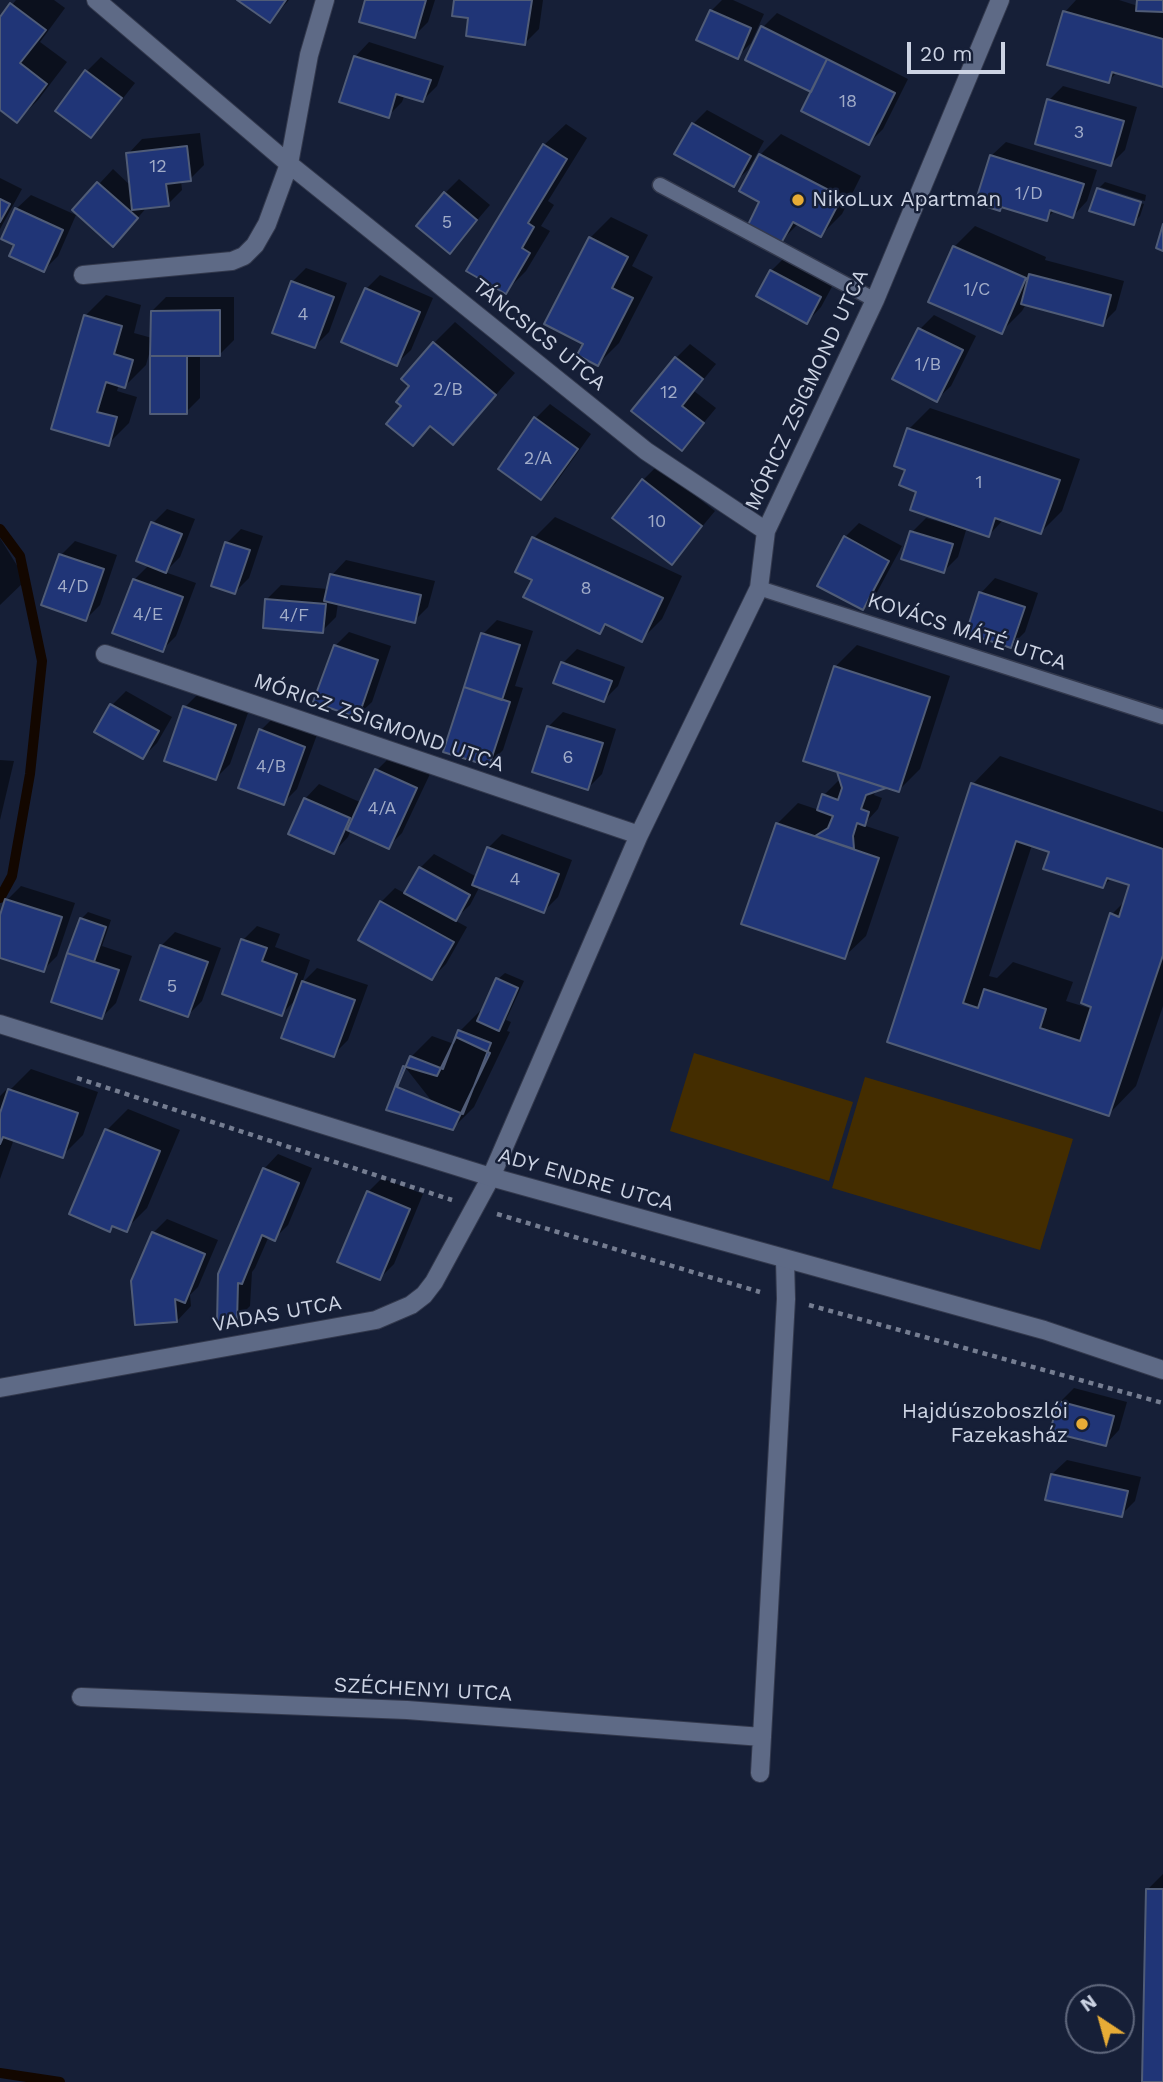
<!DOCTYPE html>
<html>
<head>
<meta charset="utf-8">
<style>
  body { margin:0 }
  #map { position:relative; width:1163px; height:2082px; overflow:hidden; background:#161f37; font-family:"Work Sans",sans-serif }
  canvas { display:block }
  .north { position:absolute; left:1065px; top:1984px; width:70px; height:70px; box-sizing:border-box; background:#161f37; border:2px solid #5f677c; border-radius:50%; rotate:324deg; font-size:19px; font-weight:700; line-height:28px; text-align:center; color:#ccd3e3 }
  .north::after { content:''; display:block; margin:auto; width:24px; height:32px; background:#e7ac36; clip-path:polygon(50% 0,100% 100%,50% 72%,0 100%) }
  .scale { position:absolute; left:907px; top:42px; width:98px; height:32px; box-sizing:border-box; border:4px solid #ccd3e3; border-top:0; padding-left:9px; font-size:21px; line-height:24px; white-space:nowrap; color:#ccd3e3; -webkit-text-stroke:5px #161f37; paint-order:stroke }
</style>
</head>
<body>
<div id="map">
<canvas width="1163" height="2082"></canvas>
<div class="north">N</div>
<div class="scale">20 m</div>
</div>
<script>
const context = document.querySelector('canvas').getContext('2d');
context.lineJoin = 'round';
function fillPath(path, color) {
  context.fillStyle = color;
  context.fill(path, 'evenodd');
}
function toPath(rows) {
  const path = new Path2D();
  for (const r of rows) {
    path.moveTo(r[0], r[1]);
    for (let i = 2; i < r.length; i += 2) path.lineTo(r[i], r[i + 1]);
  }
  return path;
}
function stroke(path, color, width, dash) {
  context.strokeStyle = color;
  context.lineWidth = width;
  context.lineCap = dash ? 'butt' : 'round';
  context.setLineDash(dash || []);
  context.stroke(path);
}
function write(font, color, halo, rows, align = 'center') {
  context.font = font + ' "Work Sans",sans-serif';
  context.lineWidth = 5;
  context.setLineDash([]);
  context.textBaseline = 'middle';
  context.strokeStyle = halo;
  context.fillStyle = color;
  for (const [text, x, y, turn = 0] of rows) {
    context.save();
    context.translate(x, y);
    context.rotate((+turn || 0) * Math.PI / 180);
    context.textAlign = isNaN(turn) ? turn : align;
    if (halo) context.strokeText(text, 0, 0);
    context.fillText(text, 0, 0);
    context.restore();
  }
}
fillPath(toPath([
  [694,1053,853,1102,829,1181,670,1131],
  [865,1077,1073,1139,1040,1250,832,1188]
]), '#442d00');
fillPath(toPath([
  [16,0,54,0,65,8,40,42,67,62,38,100,17,121,0,108,0,20],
  [241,0,289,0,270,21],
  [367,0,435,0,428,22,414,36],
  [456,0,543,0,539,29,525,43,470,17],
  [722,0,733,0,764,14,751,43,737,57,711,11],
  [1076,0,1119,0,1138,6,1138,0,1163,0,1163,10,1159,12,1163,13,1163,85,1117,72,1109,81,1065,12],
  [777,13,908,79,883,129,869,143,763,27],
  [369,42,444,66,437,86,423,100,405,94,402,102,388,116,355,57],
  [101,57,135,83,105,121,91,136,87,71],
  [1063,86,1137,107,1125,150,1111,164,1049,100],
  [707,110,764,141,748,170,733,184,677,153,693,124],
  [566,124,587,138,548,201,554,205,541,226,550,231,526,271,505,292,544,145],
  [200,133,204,165,190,179,181,180,182,190,168,204,148,206,127,230,75,210,113,169,131,186,128,154,142,139],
  [781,134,861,176,842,214,821,235,799,223,780,242,762,202,759,156],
  [1006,142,1097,170,1087,201,1073,216,1055,210,1046,219,1002,206,999,209,991,156],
  [0,178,22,189,0,229],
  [459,179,490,205,450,252,445,193],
  [1105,182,1146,195,1145,201,1100,187],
  [1100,187,1100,191,1144,204,1140,216,1133,223,1092,210],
  [31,195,76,215,58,256,44,270,17,244,16,209],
  [611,217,648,235,632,266,653,277,619,343,598,364,585,344,590,238],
  [975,226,1046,257,1045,260,1124,281,1116,310,1102,324,1026,304,1022,311,1001,332,954,247],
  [785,257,834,283,821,307,807,322,771,271],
  [306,268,347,283,329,332,315,346,292,282],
  [380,275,433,298,411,350,396,364,366,289],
  [106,295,141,305,134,333,152,338,152,311,166,297,234,297,234,340,220,354,200,354,200,398,186,412,151,347,146,365,125,386,119,384,117,391,137,397,129,423,108,444,53,428,85,316],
  [934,315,976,336,951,386,936,400,920,329],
  [455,322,515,373,453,443,432,425,413,444,403,406,434,343],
  [690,344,716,364,694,391,716,408,682,449,676,358],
  [550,404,591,434,555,484,541,498,536,418],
  [930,408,1080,459,1062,511,1041,532,1004,519,989,535,967,527,958,557,944,571,912,532,926,518,961,528,962,525,919,490,907,469,909,429],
  [657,466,715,511,672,563,643,480],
  [167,509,195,519,180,557,165,572,196,583,176,636,162,650,134,580,150,564,153,523],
  [555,517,682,576,662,619,641,640,608,624,600,632,534,579,518,571,534,538],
  [859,523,902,546,876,594,862,608,845,537],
  [241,529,263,536,249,578,235,592,227,543],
  [0,538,26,580,0,605],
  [75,541,117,555,100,605,86,619,61,555],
  [346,560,435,581,428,607,414,621,338,603,336,617,322,631,267,599,281,585,328,589,332,575],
  [995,578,1038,593,1025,632,1011,646,968,632,981,593],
  [497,620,533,631,515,686,523,688,503,750,489,764,483,634],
  [349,632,391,646,372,702,357,716,335,646],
  [857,645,950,676,920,769,899,790,886,786,876,790,874,795,882,798,878,809,866,822,866,826,899,837,866,936,844,957,777,824,798,803,819,810,824,795,838,781,842,783,839,770,835,667],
  [577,649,625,667,618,686,604,700,556,682,563,663],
  [126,691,172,717,157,743,143,757,112,705],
  [199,693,249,710,230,764,216,778,185,707],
  [563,712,616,729,602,774,588,788,548,727],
  [275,716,318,732,297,789,283,803,261,730],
  [391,756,430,774,402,833,388,847,351,830,348,837,334,852,305,799,319,784,362,803,377,770],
  [1000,756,1163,812,1163,1006,1136,1086,1109,1114,889,1041,973,784],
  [1032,845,1051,851,1103,886,1112,878,1132,884,1127,899,1112,914,1092,1009,1066,1001,1073,982,1013,962,997,978,989,976],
  [0,760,14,761,0,820],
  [502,834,572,860,558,897,544,911,480,886,470,905,454,920,467,927,446,964,432,978,381,902,395,888,406,894,420,868,434,854,477,877,488,848],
  [21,886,75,903,57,956,43,970,0,956,0,921,7,900],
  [88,912,111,920,102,946,132,956,116,1003,102,1017,81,919],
  [257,926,280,934,275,947,310,960,302,983,317,968,368,985,348,1040,333,1055,297,998,282,1014,243,940],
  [175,932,221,948,202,1001,188,1015,161,946],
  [505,973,524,981,506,1020,511,1022,507,1031,510,1032,474,1107,453,1128,405,1067,411,1057,432,1036,454,1044,460,1031,481,1010,484,1011,498,979],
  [31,1069,98,1092,83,1135,62,1156,14,1139,0,1179,0,1096,7,1089,10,1090],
  [128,1109,180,1130,147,1208,126,1229,114,1225,109,1230,107,1130],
  [278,1154,312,1168,288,1225,274,1239,269,1236,255,1268,252,1272,250,1306,236,1320,219,1323,264,1169],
  [382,1178,423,1194,394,1264,380,1278,368,1192],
  [167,1219,218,1240,198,1287,190,1295,191,1306,177,1321,153,1233],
  [1074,1388,1127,1402,1119,1430,1105,1445,1060,1402],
  [1067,1460,1141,1477,1135,1501,1121,1515,1052,1474],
  [1163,1874,1163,2082,1144,2082,1148,1889]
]), '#0007');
stroke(toPath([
  [0,529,20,556,42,661,30,774,12,876,0,898],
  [0,2073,60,2082]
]), '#130700', 10);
const building = toPath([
  [237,0,286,0,270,23,237,0],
  [365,0,426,0,415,38,359,22,365,0],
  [454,0,532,0,525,45,466,36,468,18,452,16,454,0],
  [1137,0,1163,0,1163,12,1136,11,1137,0],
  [10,3,46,30,20,63,47,84,17,123,0,110,0,17,10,3],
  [710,10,751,28,738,59,696,40,710,10],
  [1063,11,1163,39,1163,87,1112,72,1109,83,1047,65,1063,11],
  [761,26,827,59,811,92,745,60,761,26],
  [354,56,431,80,423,102,396,94,389,118,339,102,354,56],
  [827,59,895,93,869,145,801,111,827,59],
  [85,70,122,98,91,138,55,111,85,70],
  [1047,99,1124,121,1111,166,1035,144,1047,99],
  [692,123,751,156,734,187,674,154,692,123],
  [543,144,567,159,528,223,534,227,522,248,530,253,506,294,466,271,543,144],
  [187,146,191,181,166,184,169,206,132,210,126,153,187,146],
  [759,154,842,197,821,237,793,222,780,245,747,227,759,202,739,191,759,154],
  [990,155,1084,184,1073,218,1050,210,1047,221,1001,207,1000,211,975,203,990,155],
  [97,182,138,218,113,247,72,210,97,182],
  [1097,188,1141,202,1134,225,1089,211,1097,188],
  [444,192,477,220,450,254,416,226,444,192],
  [0,199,10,204,0,222,0,199],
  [15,208,63,230,44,272,9,256,14,245,1,239,15,208],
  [1163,224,1163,251,1156,248,1163,224],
  [589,237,628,257,612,288,633,298,598,366,577,355,583,344,544,324,589,237],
  [953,246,1026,278,1002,334,928,302,953,246],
  [770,270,821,297,807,324,756,296,770,270],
  [1029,274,1111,295,1103,326,1021,304,1029,274],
  [291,281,334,297,315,348,272,333,291,281],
  [365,288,420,312,397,366,341,342,365,288],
  [220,310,220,356,150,356,151,311,220,310],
  [84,315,122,326,114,354,133,360,125,388,106,382,97,412,117,417,109,446,51,429,84,315],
  [918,328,963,350,937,402,892,379,918,328],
  [433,342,496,395,453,445,430,426,413,446,386,424,401,406,396,402,409,386,401,379,433,342],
  [150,356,187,356,187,414,150,414,150,356],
  [675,357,703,379,682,406,704,423,682,451,631,411,675,357],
  [534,417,578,449,541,500,498,469,534,417],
  [907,428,1060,480,1041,534,995,518,989,537,910,510,916,492,899,485,905,470,894,466,907,428],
  [642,479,702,526,672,565,612,518,642,479],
  [151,522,182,534,166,573,136,561,151,522],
  [910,531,953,544,944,573,901,559,910,531],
  [844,536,889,561,863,610,817,586,844,536],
  [532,537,663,598,642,642,605,624,600,634,523,597,532,580,515,572,532,537],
  [225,542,250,550,235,594,211,586,225,542],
  [59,554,104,569,86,621,41,605,59,554],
  [330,574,421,595,415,623,324,601,330,574],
  [133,579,183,597,163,652,112,633,133,579],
  [979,592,1025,607,1011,648,966,633,979,592],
  [265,599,326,604,323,633,263,628,265,599],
  [481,633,520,645,502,700,464,687,481,633],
  [334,645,378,660,358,718,313,702,334,645],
  [561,662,612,681,604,702,553,683,561,662],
  [834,666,930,697,899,792,803,761,834,666],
  [464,687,510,702,489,766,443,752,464,687],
  [110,704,159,731,143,759,94,732,110,704],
  [183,706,236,725,216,780,164,761,183,706],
  [547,726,603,743,588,790,532,772,547,726],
  [259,729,305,747,284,805,238,788,259,729],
  [375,769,417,788,389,849,347,830,375,769],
  [837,772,886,788,866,795,861,809,869,812,865,826,857,823,853,836,854,849,815,836,828,828,833,816,817,810,822,794,838,800,842,788,837,772],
  [971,783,1163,849,1163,955,1109,1116,887,1042,971,783],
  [1016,841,1049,852,1043,869,1103,888,1107,878,1129,885,1119,917,1110,913,1081,1003,1091,1007,1080,1041,1040,1028,1046,1009,984,989,978,1008,963,1003,1016,841],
  [304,798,350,818,334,854,288,834,304,798],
  [776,823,879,858,845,959,741,924,776,823],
  [487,847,559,874,544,913,472,885,487,847],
  [419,867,470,895,456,921,404,893,419,867],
  [5,899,62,917,44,972,0,958,0,915,5,899],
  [380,901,454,942,432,980,358,940,380,901],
  [80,918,106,927,94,962,67,953,80,918],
  [241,939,267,948,262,961,297,974,282,1016,222,994,241,939],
  [160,945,208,962,188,1017,140,1000,160,945],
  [67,953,119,970,102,1019,51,1002,67,953],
  [496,978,518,988,499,1031,477,1021,496,978],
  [302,981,355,1000,334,1057,281,1038,302,981],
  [458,1030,491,1043,463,1114,397,1087,410,1056,443,1069,458,1030],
  [456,1037,490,1053,453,1130,386,1110,403,1066,437,1076,456,1037],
  [8,1089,78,1113,63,1158,3,1137,0,1144,0,1113,8,1089],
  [105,1129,160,1151,127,1232,112,1226,110,1232,69,1214,105,1129],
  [263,1168,299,1183,275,1241,262,1235,242,1284,238,1283,237,1322,217,1325,218,1274,263,1168],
  [367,1191,410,1209,380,1280,337,1262,367,1191],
  [152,1232,205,1254,185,1303,175,1299,177,1322,135,1325,131,1281,152,1232],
  [1058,1401,1114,1416,1106,1446,1050,1432,1058,1401],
  [1051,1474,1128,1491,1122,1517,1045,1500,1051,1474],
  [1146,1889,1163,1889,1163,2082,1142,2082,1146,1889]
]);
fillPath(building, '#203577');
stroke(building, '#505c77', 2);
const service = toPath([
  [660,185,875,300],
  [759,588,1163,717]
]);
const minor = toPath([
  [96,0,289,164,646,451,766,531],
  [83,275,232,261,244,256,255,245,267,224,289,164,309,55,325,0],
  [105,654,639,835],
  [0,1388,376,1320,411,1305,424,1295,434,1282,491,1177,639,835,759,588,766,531,875,300,1000,0],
  [81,1697,407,1710,762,1737],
  [760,1773,786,1299,785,1260]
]);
const secondary = toPath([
  [0,1024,491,1177,1044,1330,1163,1370]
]);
stroke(service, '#33394d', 17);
stroke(minor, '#33394d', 20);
stroke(secondary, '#33394d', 20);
stroke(toPath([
  [77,1078,452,1200],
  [497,1214,760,1292],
  [809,1305,1163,1403]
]), '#757d91', 4.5, [5, 5]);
stroke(service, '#5e6a86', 14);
stroke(minor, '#5e6a86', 18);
stroke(secondary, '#5e6a86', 18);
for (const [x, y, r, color] of [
  [798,200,7,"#e7ac36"],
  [1082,1424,7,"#e7ac36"]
]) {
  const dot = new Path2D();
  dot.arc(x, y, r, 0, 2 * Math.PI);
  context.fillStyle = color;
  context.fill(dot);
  stroke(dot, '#161f37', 2.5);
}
write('18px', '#a1acc8', null, [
  ["18",848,102],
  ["3",1079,133],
  ["12",158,167],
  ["1/D",1029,194],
  ["5",447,223],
  ["1/C",977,290],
  ["4",303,315],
  ["1/B",928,365],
  ["2/B",448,390],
  ["12",669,393],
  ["2/A",538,459],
  ["1",979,483],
  ["10",657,522],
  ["4/D",73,587],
  ["8",586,589],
  ["4/E",148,615],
  ["4/F",294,616],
  ["6",568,758],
  ["4/B",271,767],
  ["4/A",382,809],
  ["4",515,880],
  ["5",172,987]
]);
write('21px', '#ccd3e3', '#161f37', [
  ["NikoLux Apartman",812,200],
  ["Hajdúszoboszlói",1068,1412,"right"],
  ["Fazekasház",1068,1436,"right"]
], 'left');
write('21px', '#ccd3e3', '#161f37', [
  ["TÁNCSICS UTCA",539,335,39],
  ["MÓRICZ ZSIGMOND UTCA",807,390,-65],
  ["KOVÁCS MÁTÉ UTCA",967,632,18],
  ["MÓRICZ ZSIGMOND UTCA",379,723,19],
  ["ADY ENDRE UTCA",586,1180,16],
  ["VADAS UTCA",277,1314,-10],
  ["SZÉCHENYI UTCA",423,1690,3]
]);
</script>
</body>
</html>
